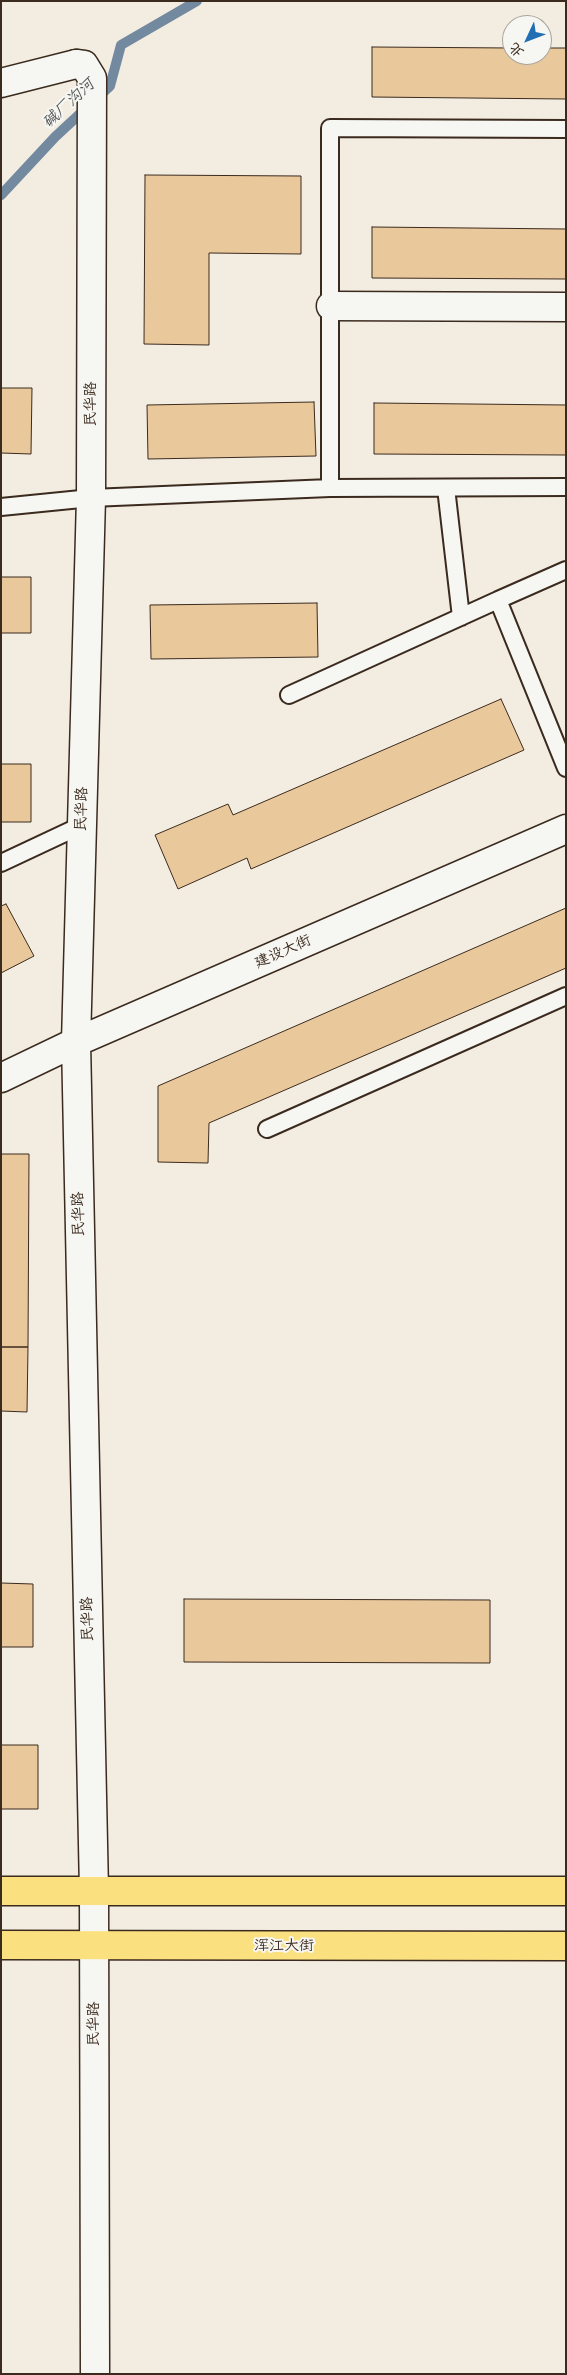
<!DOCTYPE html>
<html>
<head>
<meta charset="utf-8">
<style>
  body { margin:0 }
  #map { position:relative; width:567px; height:2375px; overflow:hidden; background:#f3ede1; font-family:"Balsamiq Sans","LXGW WenKai TC",sans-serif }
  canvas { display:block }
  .frame { position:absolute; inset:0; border:2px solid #3b2a1e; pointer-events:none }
  .north { position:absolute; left:502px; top:15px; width:50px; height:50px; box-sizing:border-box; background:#f6f6f2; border:1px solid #aba49d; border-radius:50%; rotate:227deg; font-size:14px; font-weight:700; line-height:20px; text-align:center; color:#3b2a1e }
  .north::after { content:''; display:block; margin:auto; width:18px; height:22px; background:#1f6fb2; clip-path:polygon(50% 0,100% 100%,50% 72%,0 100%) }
</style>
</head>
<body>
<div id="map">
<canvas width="567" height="2375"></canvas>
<div class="frame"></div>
<div class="north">北</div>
</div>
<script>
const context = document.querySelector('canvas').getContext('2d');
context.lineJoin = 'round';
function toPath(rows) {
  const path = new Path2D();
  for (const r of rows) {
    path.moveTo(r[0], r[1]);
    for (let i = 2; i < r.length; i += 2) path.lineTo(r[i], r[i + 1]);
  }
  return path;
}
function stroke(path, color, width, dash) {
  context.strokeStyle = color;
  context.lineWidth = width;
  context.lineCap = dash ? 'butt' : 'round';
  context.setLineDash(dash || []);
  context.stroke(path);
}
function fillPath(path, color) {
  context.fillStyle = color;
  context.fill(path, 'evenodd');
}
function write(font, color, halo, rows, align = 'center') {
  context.font = font + ' "Balsamiq Sans","LXGW WenKai TC",sans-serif';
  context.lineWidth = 4;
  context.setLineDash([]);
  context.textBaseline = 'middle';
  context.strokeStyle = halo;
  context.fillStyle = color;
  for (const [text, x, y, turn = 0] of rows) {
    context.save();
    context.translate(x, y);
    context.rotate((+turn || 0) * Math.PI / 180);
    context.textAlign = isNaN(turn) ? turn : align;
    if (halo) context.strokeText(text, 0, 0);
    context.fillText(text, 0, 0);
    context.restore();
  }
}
stroke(toPath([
  [1,195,55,137,110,86,121,45,197,1]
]), '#73899f', 10);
const building = toPath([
  [372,47,512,48,512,55,542,55,542,48,566,48,566,99,372,97,372,47],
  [145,175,301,176,301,254,209,253,209,345,144,344,145,175],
  [372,227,566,229,566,279,372,278,372,227],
  [1,388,32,388,31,454,1,453,1,388],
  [314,402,316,456,148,459,147,405,314,402],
  [374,403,566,405,566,455,374,454,374,403],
  [1,577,31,577,31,633,1,633,1,577],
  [317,603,318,657,151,659,150,605,317,603],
  [501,699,524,750,251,869,247,858,178,889,155,835,228,804,233,815,501,699],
  [1,764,31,764,31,822,1,822,1,764],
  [6,904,34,956,1,973,1,906,6,904],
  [566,908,566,968,209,1123,208,1163,158,1162,158,1086,566,908],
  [1,1154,29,1154,28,1347,1,1347,1,1154],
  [1,1347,28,1347,27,1412,1,1411,1,1347],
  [1,1583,33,1584,33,1647,1,1647,1,1583],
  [184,1599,490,1600,490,1663,184,1662,184,1599],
  [1,1745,38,1745,38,1809,1,1809,1,1745]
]);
fillPath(building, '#e9c89b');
stroke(building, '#3b2a1e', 1);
const service = toPath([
  [566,129,330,128,330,488,566,487],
  [446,488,461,617],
  [1,507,91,498,330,488],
  [566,570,498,600,566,768],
  [289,695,498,600],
  [1,863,82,825],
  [267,1129,566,996]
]);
const minor = toPath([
  [1,83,76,64],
  [331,306,566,307]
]);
const tertiary = toPath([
  [76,64,84,65,92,78,91,498,76,1042,94,1891,95,2374],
  [1,1078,76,1042,566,829]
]);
const primary = toPath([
  [1,1891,566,1891],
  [1,1945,566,1946]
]);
stroke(service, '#3b2a1e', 20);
stroke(minor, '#3b2a1e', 31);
stroke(tertiary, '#3b2a1e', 31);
stroke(primary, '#3b2a1e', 31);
stroke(service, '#f6f6f2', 16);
stroke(minor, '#f6f6f2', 28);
stroke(tertiary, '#f6f6f2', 28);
stroke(primary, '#fbe080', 28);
write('15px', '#3b2a1e', '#f6f6f2', [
  ["民华路",91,404,-90],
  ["民华路",82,809,-88],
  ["建设大街",283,952,-24],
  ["民华路",79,1214,-91],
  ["民华路",88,1619,-91],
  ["浑江大街",284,1946],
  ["民华路",94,2024,-90]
]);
write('italic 16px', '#525254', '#f6f6f2', [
  ["碱厂沟河",69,104,-43]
]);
</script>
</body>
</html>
